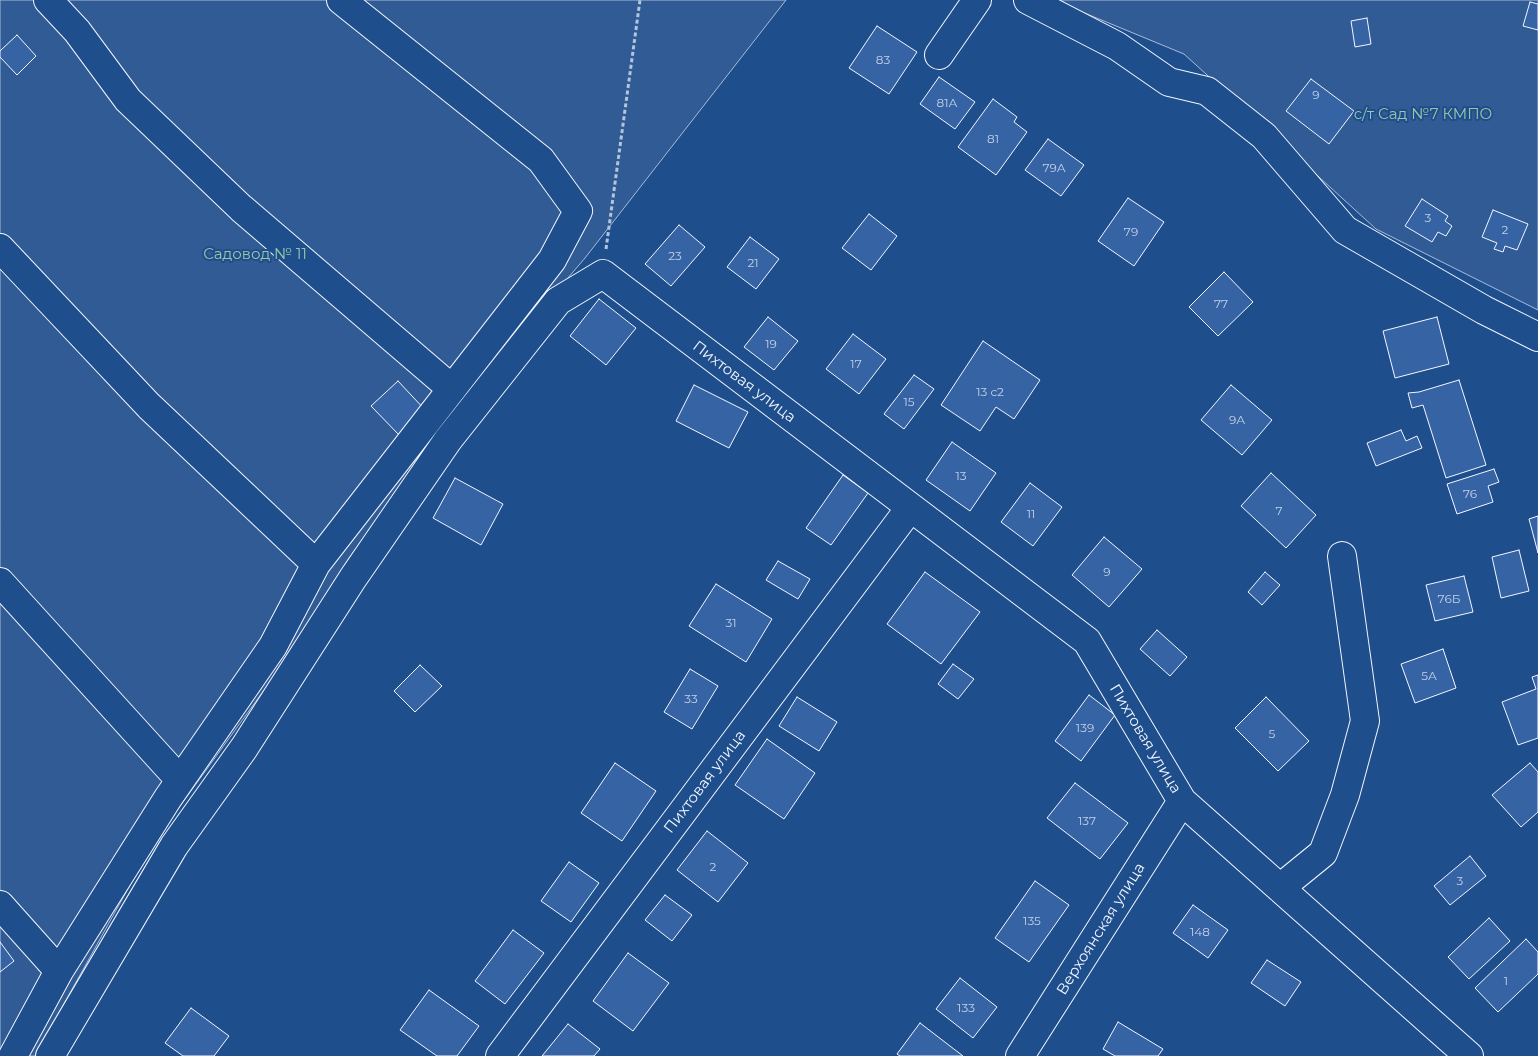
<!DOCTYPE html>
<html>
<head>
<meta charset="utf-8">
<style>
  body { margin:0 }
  canvas { display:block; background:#1f4e8c }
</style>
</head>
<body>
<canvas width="1538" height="1056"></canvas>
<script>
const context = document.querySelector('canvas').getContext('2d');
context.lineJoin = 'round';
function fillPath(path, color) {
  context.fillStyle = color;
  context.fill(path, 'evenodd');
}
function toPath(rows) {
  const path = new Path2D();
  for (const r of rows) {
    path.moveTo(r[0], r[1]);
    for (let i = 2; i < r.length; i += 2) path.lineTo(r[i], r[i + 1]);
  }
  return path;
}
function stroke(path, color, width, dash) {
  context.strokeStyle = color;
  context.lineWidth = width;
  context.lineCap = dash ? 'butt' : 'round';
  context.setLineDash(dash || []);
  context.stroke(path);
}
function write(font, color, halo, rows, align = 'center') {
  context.font = font + ' Montserrat,sans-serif';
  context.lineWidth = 4;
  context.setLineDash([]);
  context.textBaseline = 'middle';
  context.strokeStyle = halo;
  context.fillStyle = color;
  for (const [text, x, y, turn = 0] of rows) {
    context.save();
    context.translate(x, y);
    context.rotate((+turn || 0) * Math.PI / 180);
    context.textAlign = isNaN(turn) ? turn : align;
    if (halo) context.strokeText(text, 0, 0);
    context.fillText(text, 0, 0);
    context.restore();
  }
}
const built = toPath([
  [0,0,786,0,585,258,469,393,349,558,275,675,154,842,35,1056,0,1056,0,0],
  [1053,0,1538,0,1538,310,1376,229,1184,54,1053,0]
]);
fillPath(built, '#305b95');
stroke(built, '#a8bbd7', 1);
const building = toPath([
  [1530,2,1538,4,1538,30,1523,26,1530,2],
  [1367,18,1371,44,1355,47,1351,21,1367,18],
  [877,26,917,52,889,94,849,68,877,26],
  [17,35,36,56,17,75,0,57,0,51,17,35],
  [939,77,975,102,955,129,920,104,939,77],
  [1311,79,1354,111,1329,144,1286,111,1311,79],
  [993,99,1017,117,1014,122,1027,132,996,175,958,147,993,99],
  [1048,139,1084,165,1061,196,1025,170,1048,139],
  [1128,198,1164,222,1134,266,1098,241,1128,198],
  [1422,199,1448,216,1445,221,1452,226,1446,236,1438,232,1432,242,1405,226,1422,199],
  [1493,210,1528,224,1517,250,1505,246,1503,252,1494,249,1497,243,1482,237,1493,210],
  [869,214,897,236,871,270,842,248,869,214],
  [679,225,705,247,671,286,645,264,679,225],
  [750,237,779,259,756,289,727,267,750,237],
  [1224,272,1253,302,1218,336,1189,307,1224,272],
  [599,299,636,328,606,365,570,336,599,299],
  [768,317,798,341,774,370,744,347,768,317],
  [1437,317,1449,364,1395,378,1383,331,1437,317],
  [853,334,886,359,859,394,826,369,853,334],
  [983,341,1040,380,1014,419,996,407,980,431,941,405,983,341],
  [914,375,934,389,904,429,884,414,914,375],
  [1459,380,1486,465,1446,478,1423,405,1412,408,1408,393,1419,392,1459,380],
  [398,381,427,412,401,437,371,406,398,381],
  [694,385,748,412,729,448,676,421,694,385],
  [1231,385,1272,420,1242,455,1201,420,1231,385],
  [1401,430,1406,441,1417,436,1422,448,1376,466,1367,443,1401,430],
  [952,442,996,473,970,511,926,480,952,442],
  [1494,469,1499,482,1488,486,1493,502,1457,514,1447,484,1494,469],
  [1271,473,1316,515,1286,548,1241,506,1271,473],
  [843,475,868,493,831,545,806,528,843,475],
  [455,478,503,504,481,545,433,518,455,478],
  [1030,483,1062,507,1033,546,1001,522,1030,483],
  [1538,516,1538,553,1529,519,1538,516],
  [1104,537,1142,569,1109,607,1072,575,1104,537],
  [1519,550,1529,591,1501,598,1492,557,1519,550],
  [778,561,810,579,798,599,766,580,778,561],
  [925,572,980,612,941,664,887,624,925,572],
  [1265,572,1280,585,1262,605,1248,592,1265,572],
  [1464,576,1473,612,1435,621,1426,585,1464,576],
  [716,584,772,619,746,662,689,626,716,584],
  [1157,630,1187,657,1170,676,1140,649,1157,630],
  [1443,649,1456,688,1415,703,1401,664,1443,649],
  [953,664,974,679,958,699,938,684,953,664],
  [420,665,442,686,415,712,394,691,420,665],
  [690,669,718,686,692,729,664,712,690,669],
  [1538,675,1538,738,1518,745,1502,702,1536,689,1532,677,1538,675],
  [1089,695,1115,715,1081,761,1055,741,1089,695],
  [797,697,837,722,819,751,779,726,797,697],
  [1266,697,1309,741,1278,771,1235,728,1266,697],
  [767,739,815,773,784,819,735,785,767,739],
  [615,763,656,791,622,841,581,813,615,763],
  [1530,763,1538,772,1538,812,1521,827,1492,795,1530,763],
  [1075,783,1128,823,1100,859,1047,818,1075,783],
  [707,831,748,863,718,902,677,870,707,831],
  [1470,856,1486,876,1450,905,1434,886,1470,856],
  [569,862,599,883,571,922,541,901,569,862],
  [1035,881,1069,905,1029,962,995,938,1035,881],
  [665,895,692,915,672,941,645,920,665,895],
  [1193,905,1228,930,1208,958,1173,933,1193,905],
  [1489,918,1510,941,1469,979,1448,957,1489,918],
  [513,930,544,953,505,1004,475,981,513,930],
  [1526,939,1538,952,1538,974,1498,1012,1475,988,1526,939],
  [0,942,14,961,0,972,0,942],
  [628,953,669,983,633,1031,593,1001,628,953],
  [1267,960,1301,982,1285,1006,1251,983,1267,960],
  [960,978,997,1007,973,1038,936,1009,960,978],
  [429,990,479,1026,457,1056,437,1056,400,1030,429,990],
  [191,1008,229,1036,214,1056,183,1056,165,1043,191,1008],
  [1118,1022,1163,1049,1158,1056,1115,1056,1103,1049,1118,1022],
  [920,1023,963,1056,900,1056,897,1054,920,1023],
  [568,1024,600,1049,594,1056,542,1056,568,1024]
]);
fillPath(building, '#3563a3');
stroke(building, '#f2f6ff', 1);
const minor = toPath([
  [48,0,77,31,128,100,241,208,452,389],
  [1028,0,1117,46,1169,82,1207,91,1264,136,1345,230,1484,310,1538,337],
  [939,55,977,0],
  [0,248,149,406,316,564],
  [0,582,180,780],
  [1280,888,1323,853,1345,795,1365,721,1342,556],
  [0,905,59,971],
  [13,1056,59,971,168,798,273,646,316,564,552,260,578,211,541,160,341,0],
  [50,1056,174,846,244,748,353,578,448,440,558,301,603,274,1087,641,1182,801,1469,1056],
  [500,1056,910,508],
  [1020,1056,1182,801]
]);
stroke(minor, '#f2f6ff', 30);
stroke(toPath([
  [606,249,640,0]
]), '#b3c4dc', 3, [4, 2.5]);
stroke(minor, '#1f4e8c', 28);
write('12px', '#c3d1e8', null, [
  ["83",883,60],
  ["9",1316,95],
  ["81А",947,103],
  ["81",993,139],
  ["79А",1054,168],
  ["3",1428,218],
  ["2",1505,230],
  ["79",1131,232],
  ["23",675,256],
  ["21",753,263],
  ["77",1221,304],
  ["19",771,344],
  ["17",856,364],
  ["13 с2",990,392],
  ["15",909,402],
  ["9А",1237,420],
  ["13",961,476],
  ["76",1470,494],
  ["7",1279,511],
  ["11",1031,514],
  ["9",1107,572],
  ["76Б",1449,599],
  ["31",731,623],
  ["5А",1429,676],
  ["33",691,699],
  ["139",1085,728],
  ["5",1272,734],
  ["137",1087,821],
  ["2",713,867],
  ["3",1460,881],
  ["135",1032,921],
  ["148",1200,932],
  ["1",1506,981],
  ["133",966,1008]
]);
write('15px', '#97c8a6', '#1f4e8c', [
  ["с/т Сад №7 КМПО",1423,115],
  ["Садовод № 11",255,255]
]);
write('15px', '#f2f6ff', '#1f4e8c', [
  ["Пихтовая улица",744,382,37],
  ["Пихтовая улица",1145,739,59],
  ["Пихтовая улица",705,782,-53],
  ["Верхоянская улица",1101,929,-58]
]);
</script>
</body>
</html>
